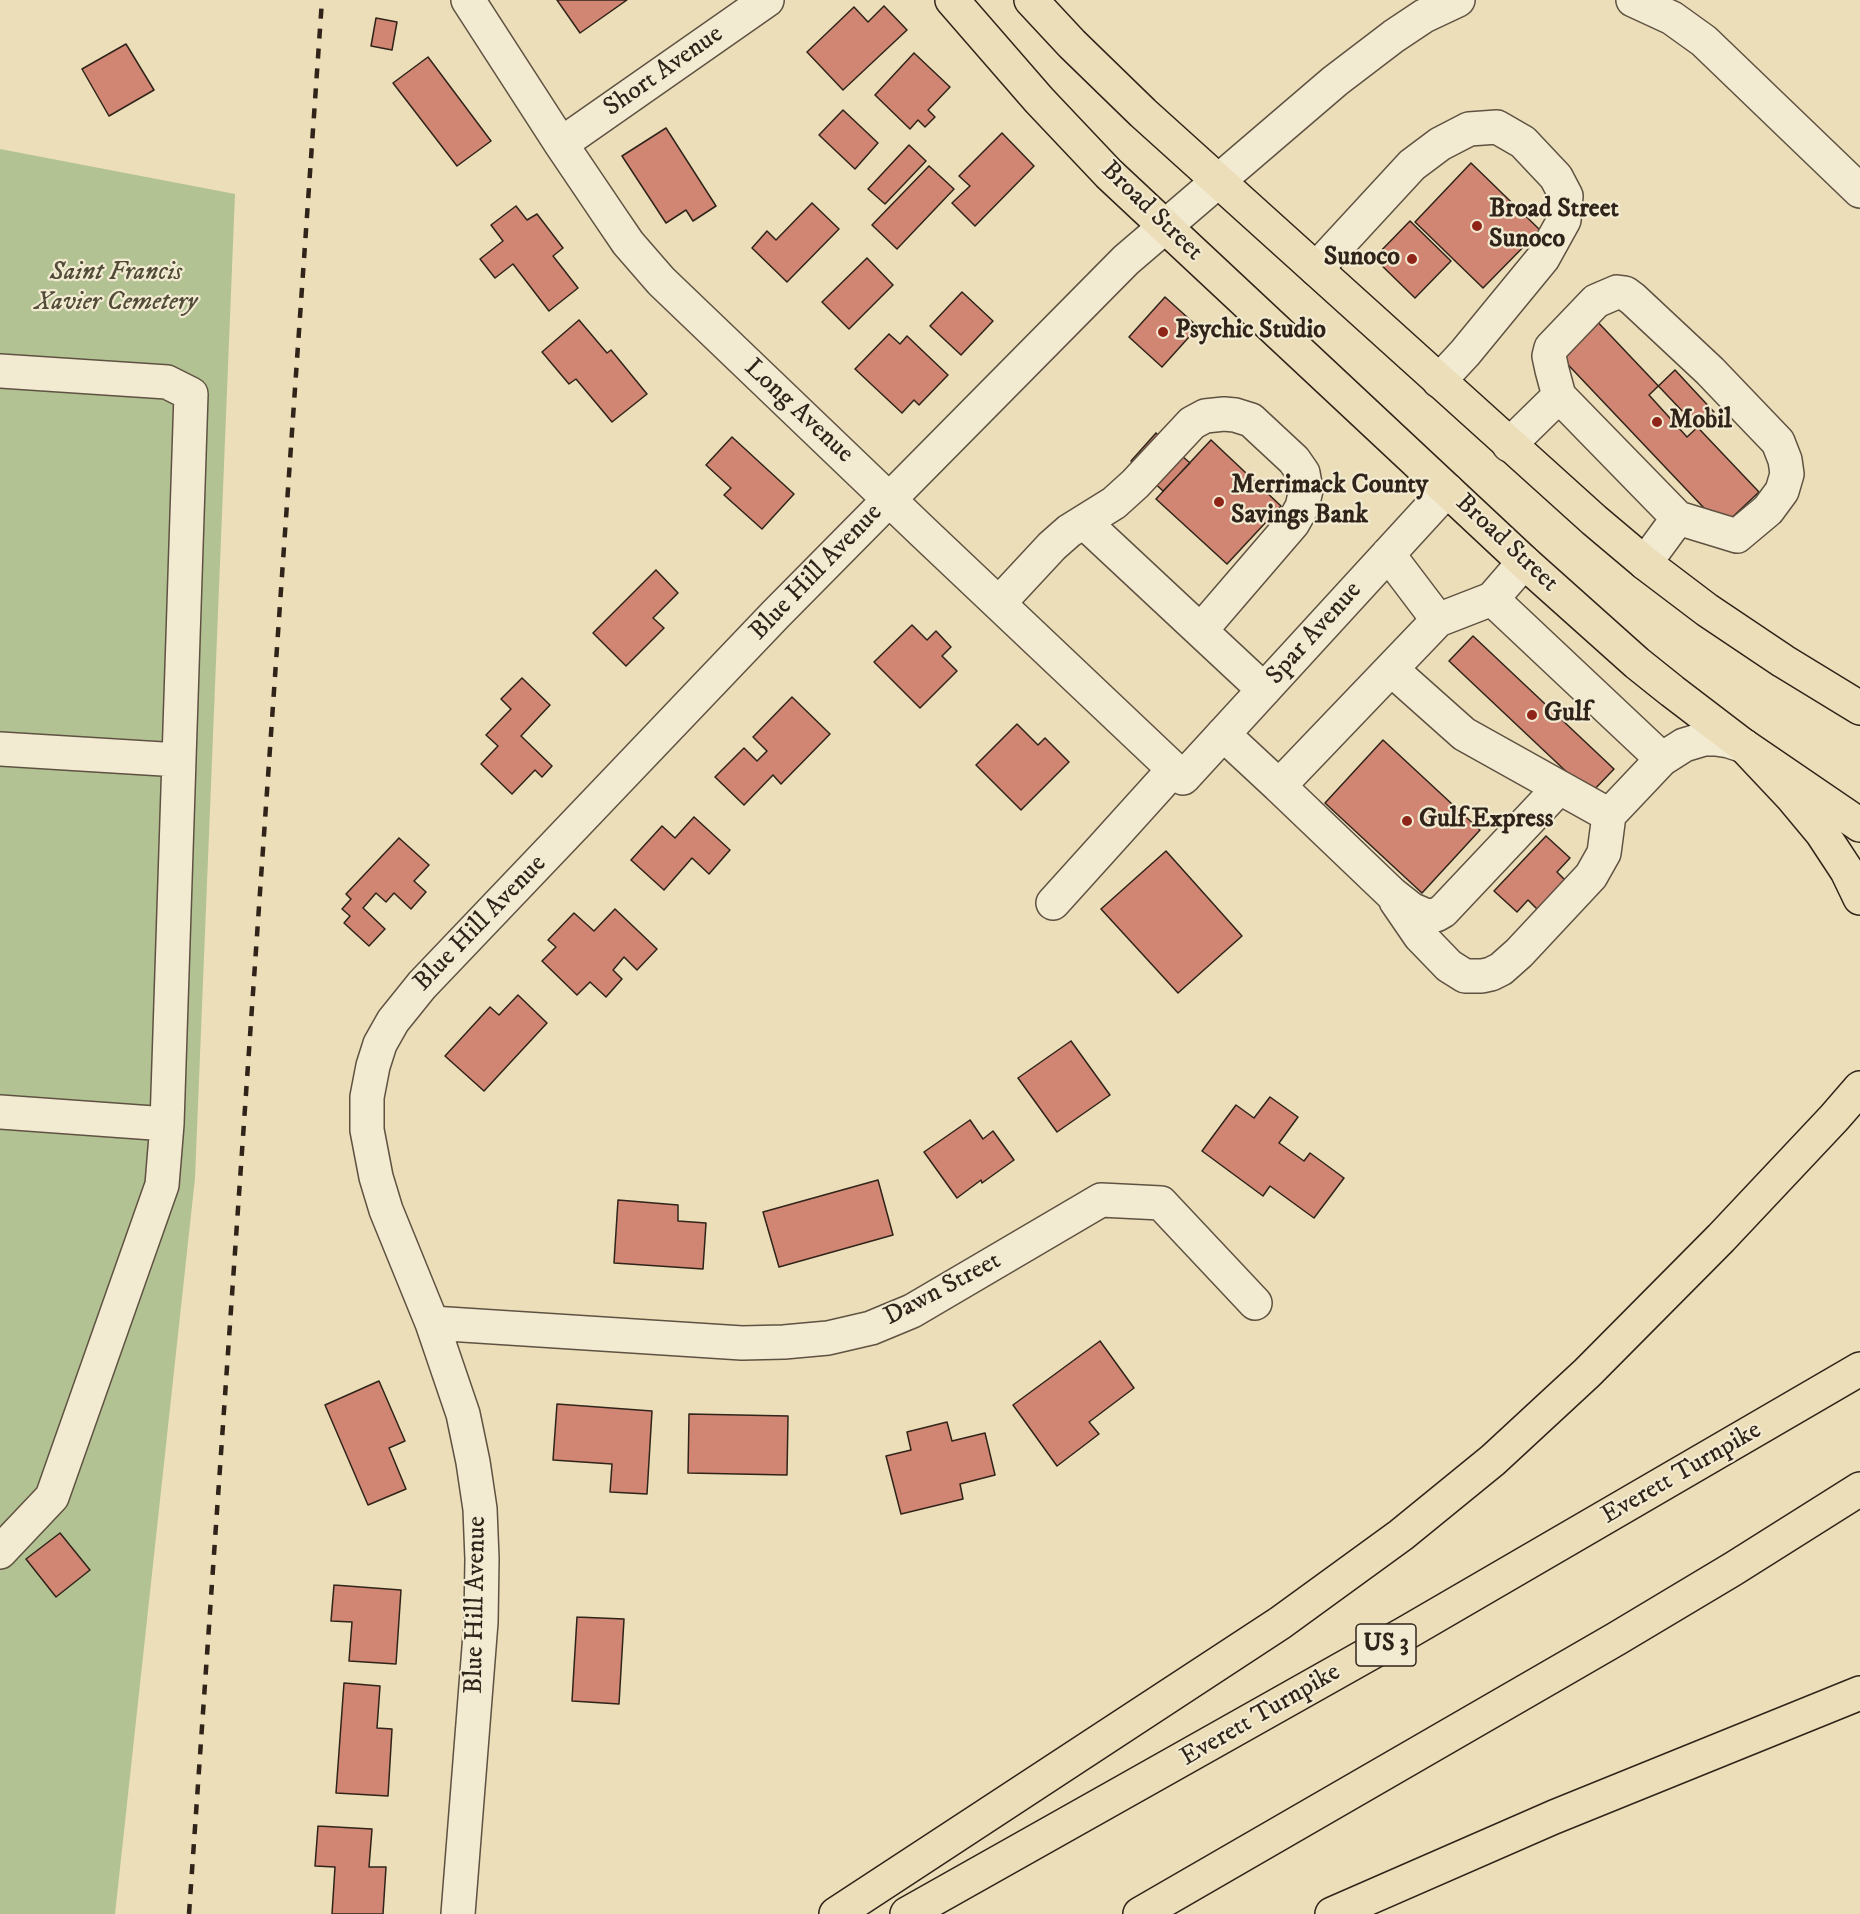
<!DOCTYPE html>
<html>
<head>
<meta charset="utf-8">
<style>
  body { margin:0 }
  canvas { display:block; background:#ebdeb8 }
</style>
</head>
<body>
<canvas width="1860" height="1914"></canvas>
<script>
const context = document.querySelector('canvas').getContext('2d');
context.lineJoin = 'round';
function fillPath(path, color) {
  context.fillStyle = color;
  context.fill(path, 'evenodd');
}
function toPath(rows) {
  const path = new Path2D();
  for (const r of rows) {
    path.moveTo(r[0], r[1]);
    for (let i = 2; i < r.length; i += 2) path.lineTo(r[i], r[i + 1]);
  }
  return path;
}
function stroke(path, color, width, dash) {
  context.strokeStyle = color;
  context.lineWidth = width;
  context.lineCap = dash ? 'butt' : 'round';
  context.setLineDash(dash || []);
  context.stroke(path);
}
function write(font, color, halo, rows, align = 'center') {
  context.font = font + ' "IM FELL DW Pica",serif';
  context.lineWidth = 4.5;
  context.setLineDash([]);
  context.textBaseline = 'middle';
  context.strokeStyle = halo;
  context.fillStyle = color;
  for (const [text, x, y, turn = 0] of rows) {
    context.save();
    context.translate(x, y);
    context.rotate((+turn || 0) * Math.PI / 180);
    context.textAlign = isNaN(turn) ? turn : align;
    if (halo) context.strokeText(text, 0, 0);
    context.fillText(text, 0, 0);
    context.restore();
  }
}
fillPath(toPath([
  [0,149,235,194,195,1178,115,1914,0,1914]
]), '#b2c293');
const building = toPath([
  [557,0,627,0,580,33,557,0],
  [884,6,907,30,843,90,807,52,854,7,868,22,884,6],
  [376,18,397,22,392,50,371,46,376,18],
  [126,44,154,90,109,116,82,69,126,44],
  [914,53,950,87,928,110,935,117,925,127,918,120,910,129,875,95,914,53],
  [428,57,491,141,457,166,393,83,428,57],
  [843,110,878,143,855,169,819,135,843,110],
  [666,128,716,206,693,221,686,210,666,223,622,156,666,128],
  [1002,133,1034,166,975,226,952,203,970,186,959,176,1002,133],
  [909,145,926,161,885,204,868,189,909,145],
  [1471,163,1540,230,1483,288,1415,222,1471,163],
  [929,166,954,189,897,249,872,225,929,166],
  [812,203,839,229,787,282,752,248,767,231,776,240,812,203],
  [516,206,527,220,537,214,563,248,553,256,578,288,549,311,513,264,495,278,480,259,503,241,491,225,516,206],
  [1410,221,1451,261,1415,298,1374,258,1410,221],
  [867,258,893,285,849,329,822,302,867,258],
  [962,292,993,321,961,355,930,326,962,292],
  [1165,297,1198,327,1162,367,1129,337,1165,297],
  [1592,316,1759,492,1722,527,1555,351,1592,316],
  [579,320,607,353,611,350,647,394,612,422,576,379,569,384,542,352,579,320],
  [889,334,900,344,907,336,948,375,919,405,914,400,902,413,855,369,889,334],
  [1675,370,1714,412,1687,437,1649,395,1675,370],
  [1156,433,1190,463,1163,491,1131,461,1156,433],
  [732,437,794,494,762,529,724,495,731,488,706,465,732,437],
  [1211,440,1281,506,1227,564,1156,499,1211,440],
  [656,570,678,593,653,618,664,628,626,666,593,633,656,570],
  [912,625,927,640,936,631,951,647,942,656,957,671,920,708,874,662,912,625],
  [1473,636,1614,769,1590,794,1449,661,1473,636],
  [522,678,550,705,521,736,552,766,542,777,535,770,512,794,481,764,498,746,486,735,511,709,501,699,522,678],
  [792,697,830,734,781,784,773,775,744,805,715,777,744,748,757,761,767,751,753,737,792,697],
  [1017,724,1038,745,1045,738,1069,762,1021,810,976,765,1017,724],
  [1383,740,1480,830,1422,893,1325,803,1383,740],
  [694,817,730,850,709,874,692,858,664,890,631,860,662,826,675,838,694,817],
  [1546,836,1570,858,1557,872,1568,883,1540,912,1528,900,1517,912,1494,891,1546,836],
  [399,838,429,865,414,881,426,892,411,909,394,893,386,902,376,893,363,908,385,929,369,946,344,923,350,916,342,909,351,899,346,894,399,838],
  [1166,851,1242,936,1178,993,1101,909,1166,851],
  [615,909,657,949,637,970,624,957,613,970,622,979,606,997,590,982,577,995,542,961,556,947,548,940,574,913,594,931,615,909],
  [518,995,547,1023,484,1091,445,1056,490,1007,499,1015,518,995],
  [1071,1041,1110,1095,1057,1132,1018,1078,1071,1041],
  [1270,1097,1298,1117,1279,1143,1304,1161,1310,1153,1344,1178,1314,1218,1270,1186,1263,1196,1202,1151,1236,1105,1254,1118,1270,1097],
  [970,1120,983,1139,993,1131,1014,1160,982,1183,981,1180,957,1198,924,1152,970,1120],
  [878,1180,893,1235,779,1267,763,1212,878,1180],
  [618,1200,678,1205,678,1221,706,1223,703,1269,614,1263,618,1200],
  [1100,1341,1134,1388,1089,1422,1099,1434,1057,1466,1013,1405,1100,1341],
  [379,1381,405,1441,389,1448,406,1489,368,1505,325,1405,379,1381],
  [557,1404,652,1411,647,1494,610,1492,612,1464,553,1460,557,1404],
  [689,1414,788,1416,787,1475,688,1473,689,1414],
  [947,1422,952,1441,985,1433,995,1475,960,1484,963,1499,901,1514,886,1456,911,1450,907,1432,947,1422],
  [60,1533,90,1570,56,1597,26,1559,60,1533],
  [334,1585,401,1590,396,1664,349,1661,352,1622,331,1621,334,1585],
  [577,1617,624,1619,619,1704,572,1701,577,1617],
  [344,1683,380,1686,377,1728,392,1729,388,1796,336,1793,344,1683],
  [318,1826,372,1829,369,1867,386,1867,383,1914,332,1914,335,1867,315,1866,318,1826]
]);
fillPath(building, '#d08673');
stroke(building, '#30241a', 1.5);
const minor = toPath([
  [468,0,561,144,613,221,628,243,661,281,922,531,1183,778,1447,490],
  [1633,0,1672,18,1704,41,1860,191],
  [561,144,767,0],
  [1316,269,1412,165,1440,144,1469,129,1497,127,1523,142,1556,177,1566,196,1564,220,1543,258,1465,353,1439,381],
  [0,371,167,382,191,394,167,1124,162,1185,52,1497,0,1552],
  [1559,396,1552,370,1549,356,1551,348,1596,301,1617,292,1625,293,1633,299,1710,371,1778,442,1785,460,1787,474,1782,491,1768,510,1737,536,1678,518],
  [1509,445,1559,396,1678,518,1645,563],
  [1084,522,1264,690],
  [1388,554,1438,620],
  [1492,599,1524,562],
  [999,603,1052,546,1069,531,1114,503,1135,484,1192,423,1205,416,1224,414,1235,415,1251,420,1294,460,1303,473,1306,490,1302,507,1293,523,1201,630],
  [1391,669,1464,734,1609,815,1662,759,1684,745,1704,739,1716,739,1729,741,1744,746],
  [1223,734,1279,786,1438,620,1492,599,1662,759],
  [0,749,179,760],
  [1279,786,1392,894,1411,909,1427,916,1436,915,1443,911,1559,788],
  [1396,901,1420,936,1449,966,1465,976,1482,976,1491,974,1501,969,1519,953,1591,876,1604,853,1609,815],
  [1053,903,1174,769],
  [0,1112,167,1124],
  [432,1323,742,1343,784,1342,828,1338,871,1328,912,1311,1101,1200,1161,1203,1255,1303],
  [458,1914,481,1622,482,1559,480,1509,473,1462,463,1414,432,1323,386,1210,376,1177,367,1130,367,1097,373,1066,380,1044,393,1021,422,985,775,615,1126,260,1335,81,1394,36,1424,16,1458,0]
]);
const major = toPath([
  [952,0,1039,100,1109,174,1524,562,1637,663,1672,691,1744,746,1860,825],
  [1031,0,1072,44,1143,113,1594,520,1645,563,1707,610,1783,661,1860,708]
]);
const highway = toPath([
  [1744,746,1792,797,1822,833,1847,871,1860,898],
  [836,1914,1280,1623,1401,1535,1493,1460,1587,1373,1721,1238,1834,1118,1860,1088],
  [907,1914,1406,1633,1860,1369],
  [1140,1914,1616,1639,1733,1569,1860,1489],
  [1332,1914,1554,1817,1860,1693]
]);
stroke(minor, '#5f5242', 36);
stroke(major, '#30241a', 36);
stroke(highway, '#30241a', 36);
stroke(minor, '#f2ead1', 33);
stroke(major, '#ebdeb8', 33);
stroke(highway, '#ebdeb8', 33);
stroke(toPath([
  [189,1914,322,0]
]), '#30241a', 4.5, [10, 10]);
for (const [x, y, r, color] of [
  [1477,226,6,"#8f2418"],
  [1412,259,6,"#8f2418"],
  [1163,332,6,"#8f2418"],
  [1657,422,6,"#8f2418"],
  [1219,502,6,"#8f2418"],
  [1532,715,6,"#8f2418"],
  [1407,821,6,"#8f2418"]
]) {
  const dot = new Path2D();
  dot.arc(x, y, r, 0, 2 * Math.PI);
  context.fillStyle = color;
  context.fill(dot);
  stroke(dot, '#f2ead1', 2);
}
for (const [x, y, w] of [
  [1386,1645,60]
]) {
  const box = new Path2D();
  box.roundRect(x - w / 2, y - 21, w, 42, 4.5);
  context.fillStyle = '#f2ead1';
  context.fill(box);
  stroke(box, '#30241a', 1.5);
}
write('bold 24px', '#30241a', null, [
  ["US 3",1386,1645]
]);
write('26px', '#30241a', '#f2ead1', [
  ["Short Avenue",664,72,-35],
  ["Broad Street",1151,212,44],
  ["Long Avenue",798,412,43],
  ["Broad Street",1506,544,43],
  ["Blue Hill Avenue",817,573,-46],
  ["Spar Avenue",1315,634,-48],
  ["Blue Hill Avenue",481,924,-46],
  ["Dawn Street",943,1290,-28],
  ["Everett Turnpike",1682,1474,-30],
  ["Blue Hill Avenue",477,1605,-89],
  ["Everett Turnpike",1261,1716,-30]
]);
write('bold 26px', '#30241a', '#f2ead1', [
  ["Broad Street",1489,211],
  ["Sunoco",1489,241],
  ["Sunoco",1400,259,"right"],
  ["Psychic Studio",1175,332],
  ["Mobil",1669,422],
  ["Merrimack County",1231,487],
  ["Savings Bank",1231,517],
  ["Gulf",1544,715],
  ["Gulf Express",1419,821]
], 'left');
write('italic 26px', '#504c38', '#f2ead1', [
  ["Saint Francis",116,274],
  ["Xavier Cemetery",116,304]
]);
</script>
</body>
</html>
